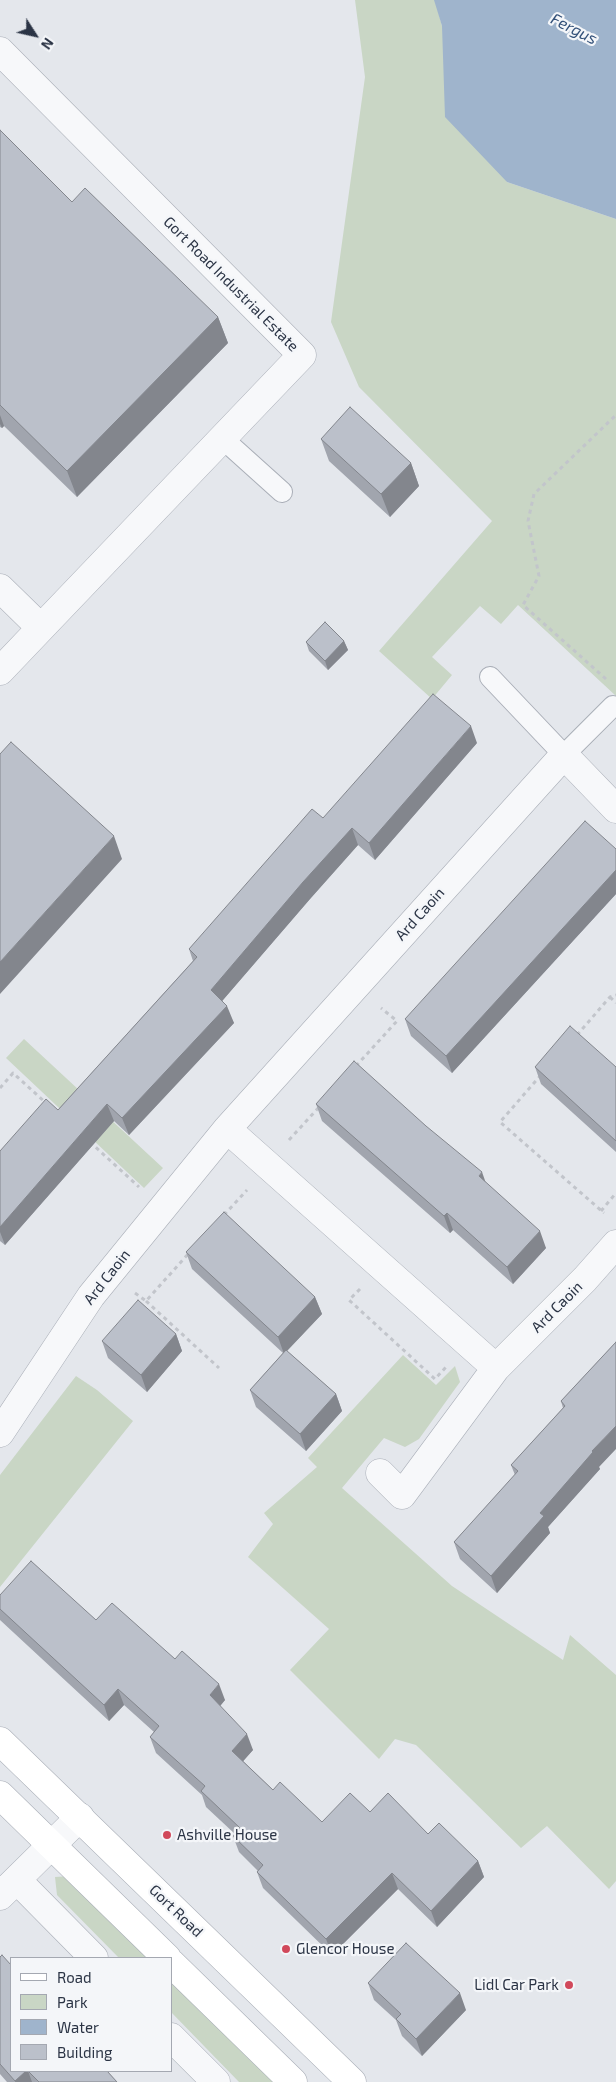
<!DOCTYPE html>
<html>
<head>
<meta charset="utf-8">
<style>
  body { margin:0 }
  #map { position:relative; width:616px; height:2082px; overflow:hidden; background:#e4e7ec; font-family:"Exo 2",sans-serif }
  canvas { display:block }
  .legend { position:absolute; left:10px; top:1957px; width:162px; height:115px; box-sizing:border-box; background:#f4f6f9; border:1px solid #a4a8b1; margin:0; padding:6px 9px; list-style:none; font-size:15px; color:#2b3445 }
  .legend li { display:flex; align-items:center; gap:10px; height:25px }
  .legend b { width:25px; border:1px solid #a4a8b1 }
  .north { position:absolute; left:10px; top:10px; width:50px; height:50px; -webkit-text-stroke:4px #f4f6f9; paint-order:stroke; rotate:125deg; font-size:14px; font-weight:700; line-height:20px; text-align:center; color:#2b3445 }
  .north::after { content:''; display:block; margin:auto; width:18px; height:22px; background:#2b3445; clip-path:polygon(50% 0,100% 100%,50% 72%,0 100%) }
</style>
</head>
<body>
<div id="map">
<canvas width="616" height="2082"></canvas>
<ul class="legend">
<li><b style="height:6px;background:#fff"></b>Road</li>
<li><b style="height:14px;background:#c9d6c5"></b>Park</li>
<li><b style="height:14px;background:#9fb4cc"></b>Water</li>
<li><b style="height:14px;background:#bbc0ca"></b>Building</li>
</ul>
<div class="north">N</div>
</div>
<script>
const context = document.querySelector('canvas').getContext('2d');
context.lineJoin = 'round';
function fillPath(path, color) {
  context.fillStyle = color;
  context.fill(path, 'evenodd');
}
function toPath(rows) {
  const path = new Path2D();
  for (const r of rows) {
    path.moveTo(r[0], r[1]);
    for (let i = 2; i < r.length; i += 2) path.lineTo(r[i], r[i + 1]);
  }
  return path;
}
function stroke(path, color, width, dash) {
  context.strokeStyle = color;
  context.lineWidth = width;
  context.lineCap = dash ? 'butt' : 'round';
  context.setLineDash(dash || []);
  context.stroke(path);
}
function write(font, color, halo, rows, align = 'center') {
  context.font = font + ' "Exo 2",sans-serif';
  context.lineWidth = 4.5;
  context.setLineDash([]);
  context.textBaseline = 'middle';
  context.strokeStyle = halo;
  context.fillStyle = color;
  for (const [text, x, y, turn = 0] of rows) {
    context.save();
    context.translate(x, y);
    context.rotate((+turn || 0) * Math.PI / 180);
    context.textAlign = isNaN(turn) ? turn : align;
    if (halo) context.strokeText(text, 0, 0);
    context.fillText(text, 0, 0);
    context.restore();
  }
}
fillPath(toPath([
  [355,0,435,0,442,26,507,182,616,219,616,696,518,605,501,624,480,606,432,657,452,675,432,699,379,651,492,521,359,387,331,322,365,77],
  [24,1039,163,1168,144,1188,6,1058],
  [403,1355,436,1385,455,1366,460,1382,419,1439,405,1447,384,1438,342,1488,452,1586,563,1660,570,1635,616,1675,616,1881,609,1889,547,1826,521,1848,416,1745,395,1739,379,1759,290,1670,329,1629,248,1557,273,1524,264,1513,317,1467,308,1458],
  [76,1376,97,1390,133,1421,0,1587,0,1475],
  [71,1876,154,1958,119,1958,57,1895,55,1877],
  [171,1976,278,2082,239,2082,171,2012]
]), '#c9d6c5');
fillPath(toPath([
  [434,0,616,0,616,219,507,182,445,117,442,26]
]), '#9fb4cc');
const service = toPath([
  [222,438,282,492],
  [490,677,564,755,613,706]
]);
const minor = toPath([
  [0,51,302,355,41,628,0,588],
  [0,671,41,628],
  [227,1129,496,1368],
  [0,1433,91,1296,227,1129,564,755,616,809],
  [380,1473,402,1495,496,1368,585,1279,616,1244],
  [17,1880,94,1958],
  [0,1896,80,1817],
  [171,2037,216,2082]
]);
const secondary = toPath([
  [0,1741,352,2082],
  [0,1795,167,1958],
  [171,1963,293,2082]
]);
stroke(service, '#a9aeb7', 22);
stroke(minor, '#a9aeb7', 29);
stroke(secondary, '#a9aeb7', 29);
stroke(toPath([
  [606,679,523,605,539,576,528,521,534,494,616,415],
  [610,997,616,1003],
  [577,1035,610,997,616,995],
  [356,1066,397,1021,381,1008],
  [541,1075,500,1122,604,1213],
  [0,1088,13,1073,46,1103],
  [289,1140,320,1106],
  [90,1142,139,1187],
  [601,1211,616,1193],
  [224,1215,247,1190],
  [360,1289,349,1300,435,1379,446,1367],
  [135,1293,146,1301,189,1253],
  [146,1301,219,1368]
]), '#c2c5cb', 3, [4, 4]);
stroke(service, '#f7f8fa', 20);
stroke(minor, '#f7f8fa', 28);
stroke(secondary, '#fff', 28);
fillPath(toPath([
  [0,130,72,202,218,317,228,343,77,497,4,426,2,428,0,427],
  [321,439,411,463,419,486,390,517,329,461],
  [344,641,348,650,328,670,309,651,306,642],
  [477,743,375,860,358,845,310,899,222,1001,234,1023,129,1135,114,1121,5,1245,0,1241,0,1151,58,1110,193,961,189,949,323,818],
  [616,849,616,894,452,1073,411,1036,405,1019],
  [535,1067,616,1067,616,1152,541,1084],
  [316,1104,485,1182,546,1248,513,1284,453,1230,450,1233,322,1121],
  [186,1252,315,1297,322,1314,287,1351,336,1394,342,1411,306,1451,256,1407,250,1390,283,1353,192,1269],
  [176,1334,182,1351,147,1392,108,1358,102,1341],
  [616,1342,599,1467,600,1469,548,1527,550,1533,497,1593,460,1559,454,1542,515,1475,511,1465,563,1408,561,1401],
  [0,1595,96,1620,175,1659,225,1700,220,1706,253,1750,243,1761,273,1790,322,1822,370,1812,428,1834,478,1861,484,1877,437,1927,398,1889,332,1955,263,1888,257,1872,258,1871,239,1852,233,1836,235,1834,206,1807,202,1795,156,1753,150,1737,154,1732,124,1705,109,1721,0,1620],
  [0,1957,11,2071,107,2071,117,2082,7,2082,0,2074],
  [368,1983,466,2010,422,2056,402,2036,396,2020,374,2000]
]), '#a1a5ae');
fillPath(toPath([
  [218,317,228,343,77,497,67,471],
  [0,415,4,426,2,428,0,424],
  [411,463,419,486,390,517,381,494],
  [344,641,348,650,328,670,325,661],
  [471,726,477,743,375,860,369,843],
  [352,828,358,845,310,899,217,1007,211,990,303,882],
  [114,836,122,859,0,994,0,962],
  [616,870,616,894,452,1073,446,1056],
  [227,1006,234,1023,129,1135,122,1118],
  [107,1104,114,1121,5,1245,0,1232,0,1227],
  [482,1172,488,1189,479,1176],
  [447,1213,453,1230,450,1233,444,1216],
  [540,1231,546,1248,513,1284,507,1267],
  [315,1297,322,1314,284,1354,278,1337],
  [176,1334,182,1351,147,1392,141,1375],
  [336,1394,342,1411,306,1451,300,1434],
  [616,1426,616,1449,599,1467,600,1469,548,1527,550,1533,497,1593,491,1576,540,1513,592,1451],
  [219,1684,225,1700,216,1711,210,1695],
  [118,1689,124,1705,109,1721,104,1705],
  [247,1734,253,1750,238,1767,232,1751],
  [478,1861,484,1877,437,1927,431,1911],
  [392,1873,398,1889,332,1955,326,1939],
  [460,1993,466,2010,422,2056,416,2039],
  [26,2071,28,2071,32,2082,15,2082,15,2081]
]), '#83868d');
const building = toPath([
  [0,130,72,202,85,188,218,317,67,471,0,405,0,130],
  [350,407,411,463,381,494,321,439,350,407],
  [325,622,344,641,325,661,306,642,325,622],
  [433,694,471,726,369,843,352,828,303,882,211,990,227,1006,122,1118,107,1104,0,1227,0,1151,46,1099,58,1110,197,957,189,949,312,809,323,818,433,694],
  [11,742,114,836,0,962,0,754,11,742],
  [585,821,616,849,616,870,446,1056,405,1019,585,821],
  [570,1026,616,1067,616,1141,535,1067,570,1026],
  [354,1061,426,1126,482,1172,479,1176,540,1231,507,1267,447,1213,444,1216,316,1104,354,1061],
  [224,1212,315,1297,278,1337,186,1252,224,1212],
  [138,1300,176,1334,141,1375,102,1341,138,1300],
  [616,1342,616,1426,592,1451,593,1452,540,1513,544,1516,491,1576,454,1542,518,1471,511,1465,565,1406,561,1401,616,1342],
  [286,1350,336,1394,300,1434,250,1390,286,1350],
  [31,1561,96,1620,112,1603,175,1659,182,1651,219,1684,210,1695,247,1734,232,1751,273,1790,280,1782,322,1822,350,1793,370,1812,388,1793,428,1834,439,1823,478,1861,431,1911,392,1873,326,1939,257,1872,263,1865,233,1836,240,1828,201,1791,205,1786,150,1737,159,1726,118,1689,104,1705,0,1609,0,1595,31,1561],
  [406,1943,460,1993,416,2039,396,2019,401,2014,368,1983,406,1943],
  [2,1955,11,1965,11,2071,26,2071,15,2081,0,2064,0,1957,2,1955],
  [28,2071,107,2071,117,2082,39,2082,28,2071]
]);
fillPath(building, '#bbc0ca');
stroke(building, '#83868d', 1);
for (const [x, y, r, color] of [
  [167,1835,5,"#d1495b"],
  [286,1949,5,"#d1495b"],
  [569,1985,5,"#d1495b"]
]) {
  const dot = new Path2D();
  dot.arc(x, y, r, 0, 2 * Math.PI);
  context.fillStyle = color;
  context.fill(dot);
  stroke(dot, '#f4f6f9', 2);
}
write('15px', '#2b3445', '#f4f6f9', [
  ["Gort Road Industrial Estate",231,284,45],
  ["Ard Caoin",420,914,-48],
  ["Ard Caoin",107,1277,-52],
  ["Ard Caoin",557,1307,-45],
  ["Gort Road",176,1911,44]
]);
write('15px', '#2b3445', '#f4f6f9', [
  ["Ashville House",177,1835],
  ["Glencor House",296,1949],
  ["Lidl Car Park",559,1985,"right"]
], 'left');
write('italic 16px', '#34527a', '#f4f6f9', [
  ["Fergus",574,29,27]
]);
</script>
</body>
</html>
